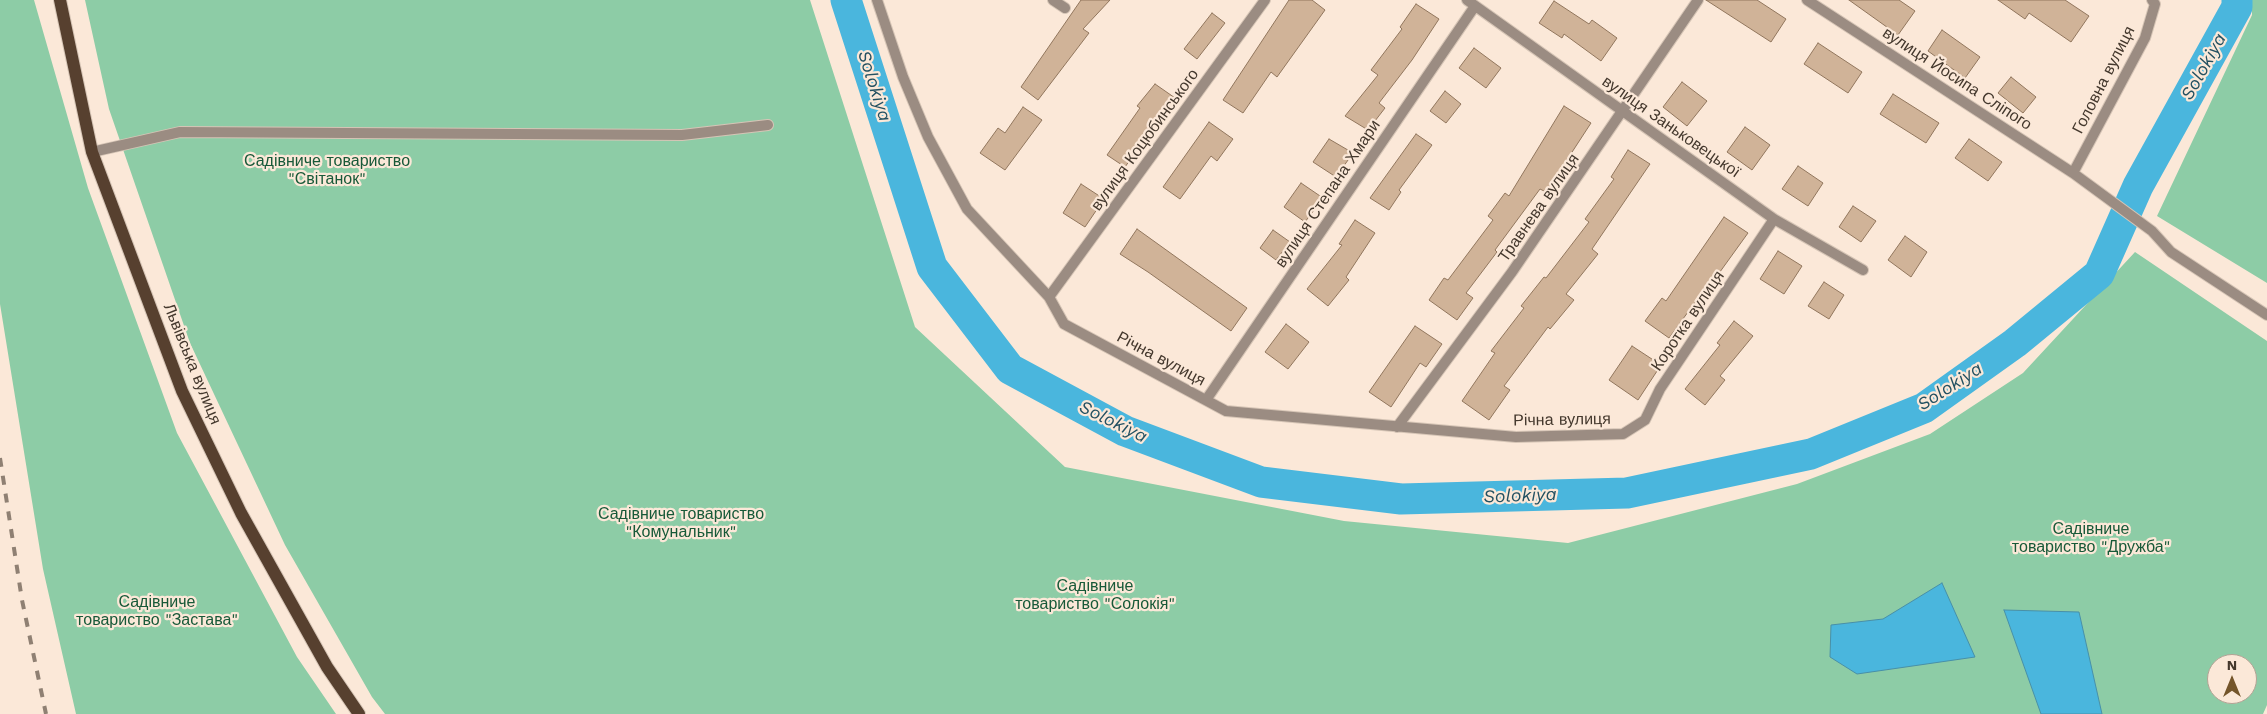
<!DOCTYPE html>
<html>
<head>
<meta charset="utf-8">
<style>
  body { margin:0 }
  #map { position:relative; width:2267px; height:714px; overflow:hidden; background:#fbe8d8; font-family:"Work Sans",sans-serif }
  canvas { display:block }
  .north { position:absolute; left:2207px; top:654px; width:50px; height:50px; box-sizing:border-box; background:#fbe8d8; border:1px solid #b2a294; border-radius:50%; rotate:0deg; font-size:14px; font-weight:700; line-height:20px; text-align:center; color:#44382d }
  .north::after { content:''; display:block; margin:auto; width:18px; height:22px; background:#74552a; clip-path:polygon(50% 0,100% 100%,50% 72%,0 100%) }
</style>
</head>
<body>
<div id="map">
<canvas width="2267" height="714"></canvas>
<div class="north">N</div>
</div>
<script>
const context = document.querySelector('canvas').getContext('2d');
context.lineJoin = 'round';
function fillPath(path, color) {
  context.fillStyle = color;
  context.fill(path, 'evenodd');
}
function toPath(rows) {
  const path = new Path2D();
  for (const r of rows) {
    path.moveTo(r[0], r[1]);
    for (let i = 2; i < r.length; i += 2) path.lineTo(r[i], r[i + 1]);
  }
  return path;
}
function stroke(path, color, width, dash) {
  context.strokeStyle = color;
  context.lineWidth = width;
  context.lineCap = dash ? 'butt' : 'round';
  context.setLineDash(dash || []);
  context.stroke(path);
}
function write(font, color, halo, rows, align = 'center') {
  context.font = font + ' "Work Sans",sans-serif';
  context.lineWidth = 4.5;
  context.setLineDash([]);
  context.textBaseline = 'middle';
  context.strokeStyle = halo;
  context.fillStyle = color;
  for (const [text, x, y, turn = 0] of rows) {
    context.save();
    context.translate(x, y);
    context.rotate((+turn || 0) * Math.PI / 180);
    context.textAlign = isNaN(turn) ? turn : align;
    if (halo) context.strokeText(text, 0, 0);
    context.fillText(text, 0, 0);
    context.restore();
  }
}
fillPath(toPath([
  [0,0,34,0,88,188,177,433,297,657,336,714,76,714,43,569,0,304],
  [85,0,810,0,915,327,1065,467,1344,521,1568,543,1797,484,1930,434,2023,373,2135,252,2267,341,2267,705,2263,714,385,714,372,697,285,545,190,343,109,109],
  [2217,664,2247,664,2247,694,2217,694],
  [2252,0,2267,0,2267,283,2157,216,2252,15]
]), '#8dcca6');
const water = toPath([
  [1942,583,1975,657,1857,674,1830,657,1831,625,1883,619,1942,583],
  [2004,610,2079,612,2102,714,2041,714,2004,610]
]);
fillPath(water, '#4ab6dd');
stroke(water, '#4890a8', 1);
stroke(toPath([
  [846,0,932,267,1010,369,1125,431,1261,482,1401,499,1627,493,1811,454,1924,408,2015,343,2099,274,2138,186,2237,7,2237,0]
]), '#4ab6dd', 31);
const building = toPath([
  [1081,0,1110,0,1083,29,1089,33,1038,100,1021,87,1081,0],
  [1289,0,1312,0,1325,10,1277,77,1271,72,1243,113,1223,100,1289,0],
  [1706,0,1757,0,1786,19,1771,42,1706,0],
  [1849,0,1899,0,1915,11,1898,35,1849,0],
  [1998,0,2065,0,2089,16,2071,42,2029,13,2025,19,1998,0],
  [1554,1,1589,24,1592,20,1617,38,1601,61,1564,34,1562,38,1539,23,1554,1],
  [1416,4,1439,19,1412,60,1379,103,1385,108,1368,130,1345,116,1378,75,1371,70,1402,29,1400,27,1416,4],
  [1212,13,1225,23,1197,59,1184,49,1212,13],
  [1942,30,1980,57,1965,78,1928,51,1942,30],
  [1818,43,1862,72,1848,93,1804,64,1818,43],
  [1474,48,1501,68,1486,88,1459,68,1474,48],
  [2011,77,2036,97,2023,113,1998,93,2011,77],
  [1682,82,1707,101,1687,126,1663,107,1682,82],
  [1155,84,1178,100,1159,124,1157,122,1125,167,1107,155,1140,108,1137,106,1155,84],
  [1445,91,1461,104,1446,123,1430,111,1445,91],
  [1893,94,1939,123,1926,143,1880,114,1893,94],
  [1564,106,1591,123,1546,192,1540,189,1495,250,1497,252,1466,293,1473,298,1457,320,1429,300,1444,278,1448,280,1493,220,1488,216,1505,193,1509,196,1564,106],
  [1023,107,1042,120,1005,170,980,153,998,128,1005,133,1023,107],
  [1209,122,1233,139,1217,161,1211,156,1180,199,1163,187,1209,122],
  [1745,127,1770,145,1752,170,1727,152,1745,127],
  [1416,134,1432,145,1399,190,1401,192,1389,210,1370,198,1416,134],
  [1329,139,1353,153,1336,177,1313,162,1329,139],
  [1969,139,2002,162,1988,181,1955,158,1969,139],
  [1628,150,1650,164,1592,249,1598,254,1566,294,1574,300,1550,329,1548,327,1504,386,1510,390,1489,420,1462,401,1495,353,1491,351,1524,308,1521,306,1544,277,1546,278,1589,222,1585,219,1614,179,1611,177,1628,150],
  [1798,166,1823,183,1808,206,1782,189,1798,166],
  [1301,183,1323,198,1305,222,1284,207,1301,183],
  [1081,184,1104,199,1085,227,1063,213,1081,184],
  [1853,206,1876,221,1861,242,1839,227,1853,206],
  [1724,217,1748,233,1717,276,1720,277,1704,300,1699,297,1669,338,1645,321,1662,298,1666,301,1724,217],
  [1355,220,1375,233,1346,277,1349,280,1328,306,1307,289,1342,245,1339,244,1355,220],
  [1137,229,1247,308,1231,331,1148,272,1120,254,1137,229],
  [1273,230,1290,242,1276,260,1260,248,1273,230],
  [1905,236,1927,252,1911,277,1888,260,1905,236],
  [1778,251,1802,266,1784,294,1760,279,1778,251],
  [1824,282,1844,295,1829,319,1808,306,1824,282],
  [1734,321,1753,336,1720,376,1725,380,1705,405,1685,389,1720,345,1717,343,1734,321],
  [1286,324,1309,342,1288,369,1265,352,1286,324],
  [1415,326,1442,344,1426,367,1420,363,1391,407,1369,392,1415,326],
  [1632,346,1661,365,1638,400,1609,380,1632,346]
]);
fillPath(building, '#d0b398');
stroke(building, '#91765d', 1);
const lane = toPath([
  [1053,0,1065,8],
  [92,152,180,132,682,135,768,125]
]);
const street = toPath([
  [877,0,903,77,928,137,967,209,1049,297,1064,324,1226,411,1516,437,1623,434,1645,420,1660,389,1774,219],
  [1467,0,1774,219,1863,270],
  [1807,0,2073,173,2152,231,2171,252,2267,315],
  [2073,173,2145,38,2155,4,2152,0],
  [1049,297,1265,0],
  [1206,400,1475,6],
  [1397,427,1512,272,1698,0]
]);
const primary = toPath([
  [60,0,92,152,182,391,241,513,327,667,359,714]
]);
stroke(lane, '#d6c5b6', 12);
stroke(street, '#d6c5b6', 12);
stroke(primary, '#d6c5b6', 14);
stroke(lane, '#9b8c82', 10);
stroke(street, '#9b8c82', 10);
stroke(primary, '#57402f', 12);
stroke(toPath([
  [0,458,22,600,46,714]
]), '#8f8073', 4, [9, 9]);
write('16px', '#44382d', '#fbe8d8', [
  ["вулиця Йосипа Сліпого",1957,79,33],
  ["Головна вулиця",2104,80,-63],
  ["вулиця Заньковецької",1671,127,35],
  ["вулиця Коцюбинського",1145,140,-54],
  ["вулиця Степана Хмари",1328,194,-56],
  ["Травнева вулиця",1539,208,-55],
  ["Коротка вулиця",1688,321,-56],
  ["Річна вулиця",1161,359,28],
  ["Львівська вулиця",192,364,68],
  ["Річна вулиця",1562,420,-1]
]);
write('16px', '#175938', '#fbe8d8', [
  ["Садівниче товариство",327,161],
  ["\"Світанок\"",327,179],
  ["Садівниче товариство",681,514],
  ["\"Комунальник\"",681,532],
  ["Садівниче",2091,529],
  ["товариство \"Дружба\"",2091,547],
  ["Садівниче",1095,586],
  ["товариство \"Солокія\"",1095,604],
  ["Садівниче",157,602],
  ["товариство \"Застава\"",157,620]
]);
write('italic 18px', '#235061', '#fbe8d8', [
  ["Solokiya",2204,67,-61],
  ["Solokiya",874,86,72],
  ["Solokiya",1950,387,-33],
  ["Solokiya",1113,422,26],
  ["Solokiya",1520,496,-2]
]);
</script>
</body>
</html>
